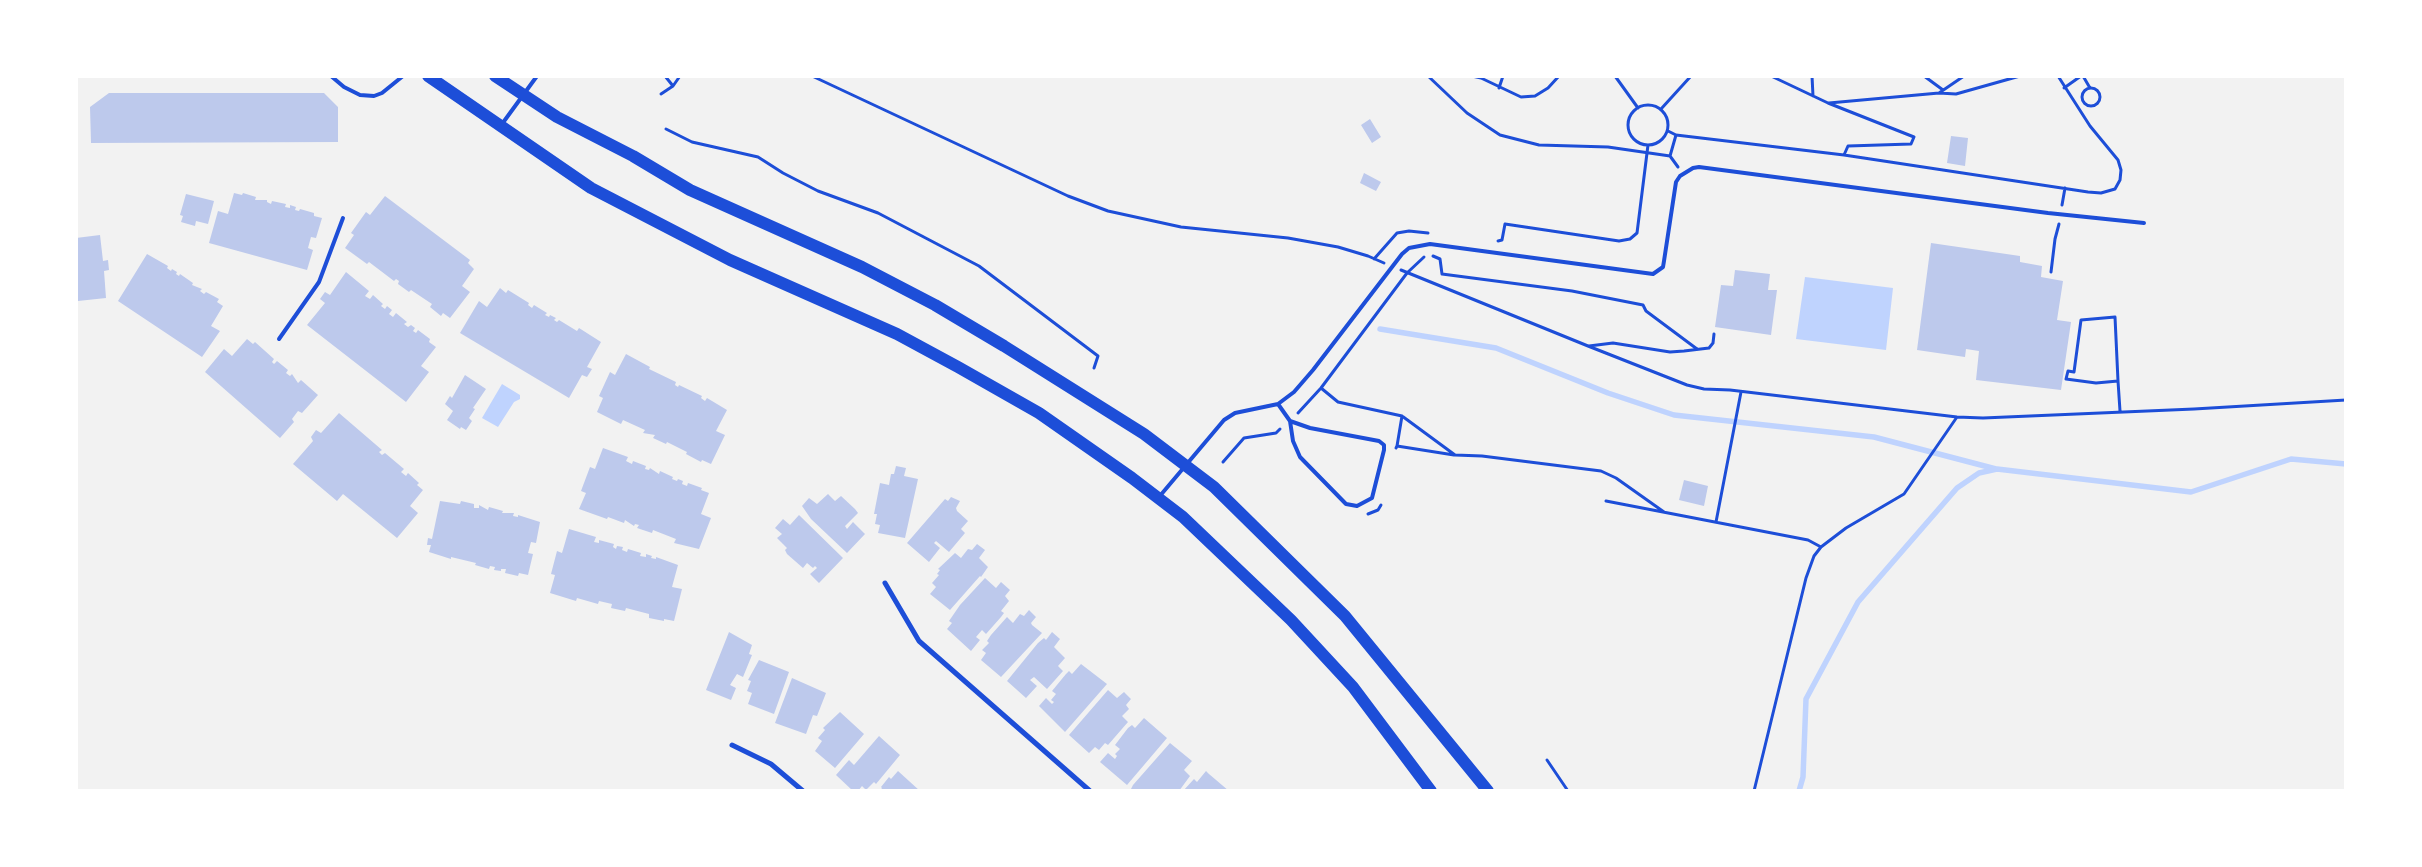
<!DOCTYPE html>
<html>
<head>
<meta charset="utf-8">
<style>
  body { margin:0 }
  #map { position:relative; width:2422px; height:867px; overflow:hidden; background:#f2f2f2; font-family:"Source Serif 4",serif }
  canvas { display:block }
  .frame { position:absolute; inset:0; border:78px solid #fff; pointer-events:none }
</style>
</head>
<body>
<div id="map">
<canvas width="2422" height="867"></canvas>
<div class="frame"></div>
</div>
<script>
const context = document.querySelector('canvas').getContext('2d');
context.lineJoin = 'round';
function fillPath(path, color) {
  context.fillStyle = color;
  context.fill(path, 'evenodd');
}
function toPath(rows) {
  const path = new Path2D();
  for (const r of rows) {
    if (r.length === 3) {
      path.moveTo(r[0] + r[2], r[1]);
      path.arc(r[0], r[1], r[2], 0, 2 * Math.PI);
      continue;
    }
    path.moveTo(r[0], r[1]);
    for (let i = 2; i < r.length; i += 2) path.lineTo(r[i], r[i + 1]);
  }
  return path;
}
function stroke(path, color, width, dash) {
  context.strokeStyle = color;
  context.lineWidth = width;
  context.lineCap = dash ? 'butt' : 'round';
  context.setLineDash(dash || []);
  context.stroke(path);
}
fillPath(toPath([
  [1805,277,1893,288,1886,350,1796,339],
  [502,384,520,395,520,399,514,402,498,427,482,418]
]), '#bfd3fe');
stroke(toPath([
  [1380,329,1496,348,1608,393,1674,415,1874,437,1996,469],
  [1799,791,1803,777,1806,699,1858,602,1957,488,1979,473,1997,469,2191,492,2291,459,2346,464]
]), '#bfd3fe', 5.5);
fillPath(toPath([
  [109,93,324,93,338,107,338,142,91,143,90,107],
  [1370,119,1381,137,1372,143,1361,125],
  [1951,136,1968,138,1965,166,1947,163],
  [1364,173,1381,182,1376,191,1360,183],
  [234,193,242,195,243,193,256,197,255,200,267,200,267,202,271,204,272,201,286,204,285,207,290,208,290,205,296,207,295,210,299,211,300,209,314,213,314,216,322,218,316,238,311,237,308,248,313,250,307,270,209,243,218,211,228,214],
  [186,194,214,201,208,224,196,221,195,226,181,222,183,216,180,215],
  [385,196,470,260,468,263,474,269,462,286,470,292,450,318,443,313,441,316,430,307,432,304,411,290,409,292,398,284,399,281,396,279,394,281,369,262,367,264,345,248,354,235,351,233,366,212,370,215],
  [100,235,103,261,108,260,109,270,104,271,106,298,78,301,78,296,76,297,76,238],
  [1931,243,2020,256,2020,262,2042,266,2041,277,2063,281,2057,320,2071,322,2061,390,1976,380,1979,351,1966,349,1965,357,1917,350],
  [147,254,168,266,167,268,171,271,172,269,177,272,176,274,179,276,180,274,193,283,192,285,202,289,200,291,204,294,206,292,219,299,217,302,223,306,211,326,220,331,202,357,118,301],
  [1735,270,1770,274,1768,290,1777,290,1771,335,1715,327,1721,285,1733,286],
  [346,272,369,291,365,296,370,299,373,295,383,304,381,306,385,309,387,306,392,310,389,314,393,317,396,313,407,322,404,324,408,327,411,325,415,328,413,331,416,333,418,330,430,339,429,342,436,347,421,366,429,372,406,402,307,325,325,303,320,299,325,292,330,295],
  [500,288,506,293,508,290,529,303,528,305,532,308,534,305,547,313,545,315,549,317,550,315,556,318,554,320,557,322,559,320,577,331,579,328,601,342,587,367,592,369,587,377,582,375,569,398,460,333,479,301,487,307],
  [247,339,253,344,255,342,274,359,272,362,274,364,277,361,288,370,286,373,290,376,292,374,298,383,301,380,318,395,302,413,298,411,292,419,294,422,280,438,205,372,224,349,232,356],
  [626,354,650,367,649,369,676,382,675,385,678,387,679,385,702,396,701,398,705,401,707,398,727,410,716,431,725,435,711,464,702,460,701,462,686,454,687,452,667,442,666,444,653,438,655,435,643,433,645,430,623,420,621,424,597,412,603,398,599,396,610,372,615,375],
  [465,375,486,389,473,408,475,409,469,418,472,421,466,430,461,427,460,429,447,420,453,411,445,404,450,396,452,398],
  [339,413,382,450,379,452,382,455,385,453,404,469,401,472,406,476,408,473,419,483,417,485,423,490,410,506,418,513,397,538,343,494,337,501,293,464,313,441,311,437,316,430,321,433],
  [603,448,628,457,626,461,632,464,633,461,646,466,645,469,649,470,650,468,659,474,660,471,673,477,672,479,677,481,678,479,683,481,682,484,687,486,688,483,702,488,701,490,709,493,701,514,711,518,699,549,674,543,676,539,653,530,652,533,637,528,639,525,635,524,634,526,625,520,624,523,608,517,607,519,579,509,586,493,581,491,590,467,595,469],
  [896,466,906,468,904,476,918,479,905,538,878,533,880,525,875,524,877,514,874,514,880,483,889,485,891,474,894,474],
  [1684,480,1708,486,1704,506,1679,500],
  [828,494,835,501,841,496,855,509,858,513,845,526,847,529,853,522,865,534,847,553,811,519,802,506,809,498,817,504],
  [951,497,960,501,956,508,957,511,968,521,961,529,965,533,949,552,936,541,934,543,940,548,929,562,907,543,945,499,948,501],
  [440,501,460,504,461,501,474,504,474,508,479,508,479,505,488,510,489,507,503,511,502,513,514,513,513,516,518,517,518,515,540,522,536,543,531,542,528,553,533,554,528,575,519,573,518,576,505,573,506,569,501,569,501,571,494,570,495,567,490,566,489,569,475,565,476,563,451,557,451,559,429,552,431,545,427,545,428,538,432,539],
  [799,515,843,558,819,583,810,574,817,568,815,566,813,568,807,563,803,568,787,554,785,550,787,548,777,538,782,534,775,528,783,519,790,525],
  [569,529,596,537,594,542,599,543,599,540,614,544,613,547,616,549,617,546,623,547,622,550,627,552,628,549,641,553,640,556,646,557,646,554,652,556,651,558,656,559,656,557,678,565,672,587,682,589,674,621,664,619,664,621,649,618,649,614,626,608,625,611,611,608,612,604,599,601,598,604,577,598,576,601,550,593,555,575,551,574,557,551,562,553],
  [977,544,985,550,979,558,988,567,981,577,980,576,950,610,930,594,936,587,932,583,939,575,937,574,940,570,938,569,955,553,961,558,968,549,972,550],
  [985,578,996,588,1001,582,1010,590,1005,596,1009,601,1001,611,1004,613,1001,617,986,634,982,630,976,637,980,640,971,651,947,629,952,623,949,621,960,605],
  [1029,610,1036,617,1031,623,1032,625,1042,633,1001,677,981,660,986,653,982,650,989,643,987,641,991,635,1007,617,1013,623,1020,614,1024,616],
  [729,632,752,645,749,654,752,655,743,677,737,674,730,685,736,688,731,700,706,690],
  [1052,632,1060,639,1054,647,1065,658,1058,666,1063,671,1047,689,1034,677,1030,680,1037,686,1026,698,1007,681,1038,643,1044,638,1046,640],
  [759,660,789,672,774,714,748,704,752,693,747,691,751,681,748,680],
  [1081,664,1107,684,1065,732,1039,706,1046,698,1052,704,1054,702,1051,700,1056,694,1052,691,1066,674,1069,671,1072,674],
  [792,678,826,693,817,716,813,715,806,734,775,723],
  [1108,690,1117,698,1124,692,1131,699,1126,705,1129,709,1122,716,1128,722,1108,745,1105,743,1099,750,1095,747,1089,753,1069,735],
  [840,712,864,734,835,768,815,751,822,741,818,738,825,730,823,728],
  [1144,718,1167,738,1127,785,1100,762,1108,753,1115,759,1117,756,1115,754,1120,749,1115,745,1128,728,1132,725,1135,728],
  [879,736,900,755,876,784,874,782,866,790,862,786,858,791,853,791,836,775,849,760,854,765],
  [1170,743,1192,761,1184,770,1190,776,1179,791,1133,791,1131,789,1133,785],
  [898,771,920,791,880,791,882,788,881,787,889,777,891,779],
  [1206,771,1209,774,1229,791,1183,791,1194,779,1197,782]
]), '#bdc9ec');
stroke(toPath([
  [665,76,673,86],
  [812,76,1068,196,1108,211,1181,227,1288,238,1338,247,1368,256,1384,263],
  [1428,76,1467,113,1500,135,1539,145,1608,147,1670,156,1678,167],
  [1472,76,1481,78,1521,97,1535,96,1548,88,1559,76],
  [1615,76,1638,108],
  [1771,76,1828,103,1914,137,1911,144,1848,146,1844,155],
  [1812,76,1813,96],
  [1924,76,1943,90],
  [2083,76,2090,88],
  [1499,88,1503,76],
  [2064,88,2081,76],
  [2091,97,9],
  [1939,93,1964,76],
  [661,94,673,86,680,76],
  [1829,103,1939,93,1956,94,2020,76],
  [1648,125,20],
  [1661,109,1691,76],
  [666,129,692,142,758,157,783,173,818,191,878,213,979,266,1098,356,1094,368],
  [1668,131,1676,135,1670,156],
  [1676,135,1844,155,2088,192,2101,193,2115,189,2120,180,2121,170,2118,160,2090,126,2058,76],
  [2062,205,2065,188],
  [1498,241,1502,240,1505,224,1619,241,1630,239,1637,233,1648,145],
  [1433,256,1440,259,1442,274,1572,291,1643,305,1646,311,1697,349],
  [1374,259,1397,233,1409,231,1428,233],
  [1401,270,1588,346,1687,385,1704,389,1730,390,1957,417,1983,418,2194,409,2346,400],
  [2051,272,2055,239,2059,224],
  [1589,346,1613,343,1670,352,1684,351,1709,348,1713,343,1714,334],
  [2118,381,2115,317,2081,320,2074,372,2068,371,2066,379,2096,383,2118,381,2120,411],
  [1321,388,1338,402,1402,416,1455,455,1482,456,1601,471,1616,478,1664,512],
  [1298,413,1321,388,1407,273,1424,257],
  [1397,446,1402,416],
  [1396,448,1397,446,1454,455],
  [1223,462,1244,438,1276,433,1280,429],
  [1606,501,1808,540,1821,547],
  [1368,514,1378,510,1381,505],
  [1716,522,1741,392],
  [1547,760,1568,791],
  [1754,791,1806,578,1814,556,1821,547,1846,528,1904,494,1957,417]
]), '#1d4ed8', 3);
stroke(toPath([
  [331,76,344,87,360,95,374,96,382,93,403,76],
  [502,124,537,76],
  [279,339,319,282,343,218],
  [1278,404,1290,421,1293,441,1300,457,1346,504,1357,506,1372,498,1384,450,1384,445,1379,441,1310,428,1290,421],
  [1159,497,1224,420,1235,413,1278,404,1294,392,1313,370,1402,254,1409,248,1430,244,1653,274,1663,267,1664,261,1676,182,1680,176,1693,168,1699,167,2048,213,2144,223]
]), '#1d4ed8', 4);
stroke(toPath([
  [885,583,919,641,1090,791],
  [732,745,771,764,803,791]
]), '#1d4ed8', 5);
stroke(toPath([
  [428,76,591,188,730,260,897,334,958,367,1039,413,1132,478,1183,517,1291,620,1353,687,1431,791],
  [495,76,557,117,633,156,690,190,862,267,935,305,1004,346,1144,434,1214,487,1345,616,1488,791]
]), '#1d4ed8', 12);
</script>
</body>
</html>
